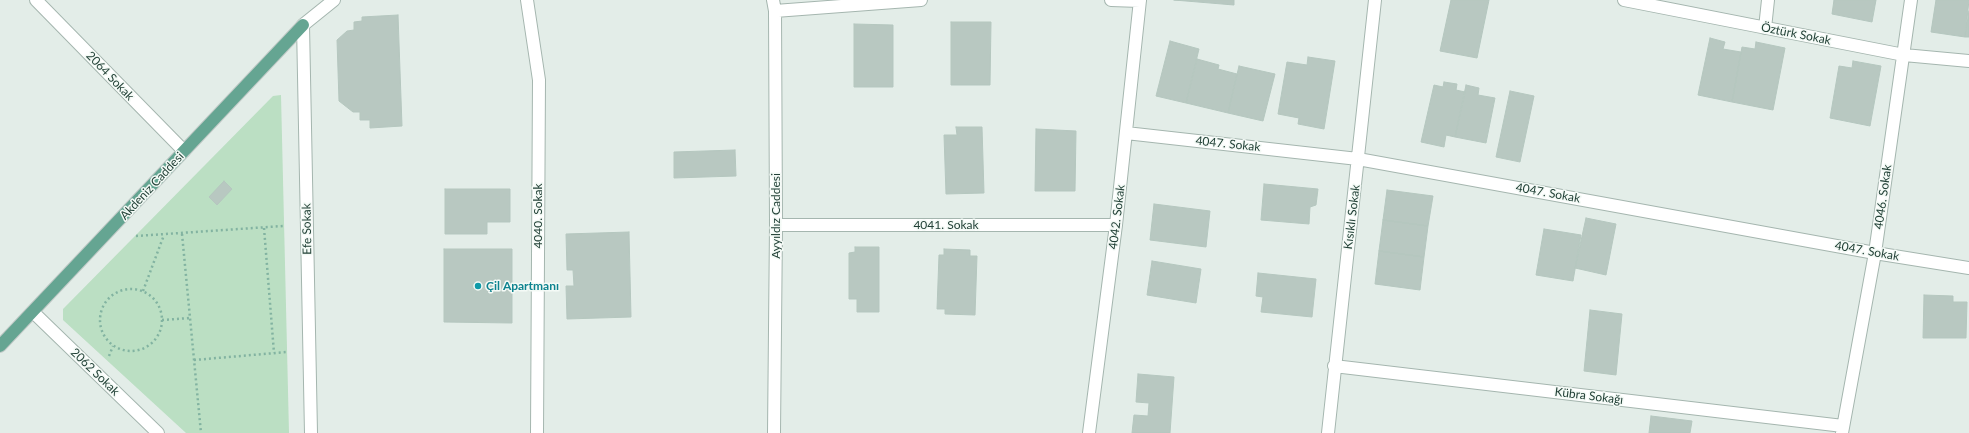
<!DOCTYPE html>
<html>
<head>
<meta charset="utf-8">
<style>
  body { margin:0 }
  canvas { display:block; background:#e3ede8 }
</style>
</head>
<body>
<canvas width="1969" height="433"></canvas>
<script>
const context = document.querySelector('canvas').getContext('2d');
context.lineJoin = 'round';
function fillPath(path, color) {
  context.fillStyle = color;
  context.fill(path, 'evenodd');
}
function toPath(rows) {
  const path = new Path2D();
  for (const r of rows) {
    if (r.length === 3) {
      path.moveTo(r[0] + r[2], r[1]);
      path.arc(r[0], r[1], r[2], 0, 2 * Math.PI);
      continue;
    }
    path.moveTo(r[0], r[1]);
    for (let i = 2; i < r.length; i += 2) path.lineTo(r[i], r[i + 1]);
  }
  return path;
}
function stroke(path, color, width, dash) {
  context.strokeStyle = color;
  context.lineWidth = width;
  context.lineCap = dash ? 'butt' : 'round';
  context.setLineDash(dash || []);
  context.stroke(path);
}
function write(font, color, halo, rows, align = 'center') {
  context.font = font + ' Lato,sans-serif';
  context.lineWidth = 3;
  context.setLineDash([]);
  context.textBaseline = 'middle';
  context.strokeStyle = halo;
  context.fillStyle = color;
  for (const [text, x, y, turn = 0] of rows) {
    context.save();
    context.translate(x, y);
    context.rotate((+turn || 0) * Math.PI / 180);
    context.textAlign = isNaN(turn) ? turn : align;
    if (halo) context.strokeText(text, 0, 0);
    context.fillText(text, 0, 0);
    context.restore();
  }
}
fillPath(toPath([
  [281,95,289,433,186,433,63,320,63,309,273,96]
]), '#bbdfc3');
const building = toPath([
  [1174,0,1234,0,1234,5,1174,0],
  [1451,0,1489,0,1477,58,1440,51,1451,0],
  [1834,0,1876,0,1872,22,1832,14,1834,0],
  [1936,0,1969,0,1965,37,1931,32,1936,0],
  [1969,11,1969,37,1965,37,1969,11],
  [398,15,402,126,370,128,370,120,360,120,360,112,353,112,339,101,337,40,347,31,354,30,354,22,362,21,362,17,398,15],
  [951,22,991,22,990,85,951,85,951,22],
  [854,24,893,25,893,87,854,87,854,24],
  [1710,38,1725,42,1723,49,1741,52,1732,102,1698,95,1710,38],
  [1170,41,1199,49,1186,103,1156,96,1170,41],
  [1756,42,1785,48,1773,110,1732,102,1742,47,1755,49,1756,42],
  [1308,57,1335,61,1324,129,1298,124,1299,118,1278,114,1287,62,1307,65,1308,57],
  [1197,59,1219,65,1218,69,1237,74,1228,113,1186,103,1197,59],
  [1853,61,1881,66,1870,126,1830,118,1839,66,1852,68,1853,61],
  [1239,66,1275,74,1263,121,1228,113,1239,66],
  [1444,82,1457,84,1456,90,1465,92,1455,137,1446,135,1444,147,1421,142,1434,85,1443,87,1444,82],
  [1466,85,1479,88,1478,95,1495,98,1486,143,1455,137,1466,85],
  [1510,91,1534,96,1520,162,1496,157,1510,91],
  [956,127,982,127,984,193,946,194,944,135,957,135,956,127],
  [1036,129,1076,131,1075,191,1035,191,1036,129],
  [735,150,736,176,674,178,674,152,735,150],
  [224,181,232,189,217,205,209,197,224,181],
  [1264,184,1318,189,1316,205,1310,207,1309,224,1261,220,1264,184],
  [445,189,510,189,510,222,487,222,487,234,445,234,445,189],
  [1387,190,1433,196,1428,226,1383,220,1387,190],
  [1154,204,1210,211,1206,247,1150,240,1154,204],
  [1586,218,1616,224,1606,275,1575,268,1586,218],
  [1383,220,1428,226,1424,257,1379,251,1383,220],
  [1544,229,1581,235,1573,281,1536,275,1544,229],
  [629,232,631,317,567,319,566,286,574,286,573,270,567,270,566,234,629,232],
  [855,247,879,247,879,312,857,312,857,299,849,299,849,253,855,252,855,247],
  [444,249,512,249,512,323,444,322,444,249],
  [944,249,970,250,970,256,977,256,975,315,945,314,945,309,937,309,939,255,944,255,944,249],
  [1379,251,1424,257,1420,290,1375,284,1379,251],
  [1152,261,1201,269,1196,303,1147,295,1152,261],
  [1258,273,1316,279,1312,317,1261,312,1263,297,1256,296,1258,273],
  [1924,295,1953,296,1953,302,1967,302,1966,338,1923,338,1924,295],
  [1590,310,1622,314,1616,375,1584,371,1590,310],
  [1138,374,1174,377,1170,433,1132,433,1134,415,1148,416,1149,403,1136,402,1138,374],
  [1651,416,1692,421,1690,433,1649,433,1651,416]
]);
fillPath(building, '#b8c8c1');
stroke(building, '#b5c7bf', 1);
const minor = toPath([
  [36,0,184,151],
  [527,0,539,80,537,433],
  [773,0,775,11,776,225,774,433],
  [1111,0,1140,1],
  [1624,0,1904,55,1969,61],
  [775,11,921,0],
  [1765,28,1768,0],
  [1126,133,1358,159,1875,253,1969,268],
  [776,225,1116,225],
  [33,312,158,433],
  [1334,366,1843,426],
  [311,433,303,25,334,0],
  [1089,433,1116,225,1140,0],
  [1328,433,1375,0],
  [1842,433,1875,253,1911,0]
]);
const major = toPath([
  [0,346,303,25]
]);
stroke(minor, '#a5b6af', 14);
stroke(major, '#c1cac7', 14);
stroke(toPath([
  [264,228,274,353],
  [182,234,201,433],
  [136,236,283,226],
  [131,320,31],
  [143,291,164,235],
  [162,320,190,318],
  [109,356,113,346],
  [194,360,287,352]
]), '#82b3a1', 2.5, [2, 3]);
stroke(minor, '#fff', 12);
stroke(major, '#65a592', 12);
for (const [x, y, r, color] of [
  [478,286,4,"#0f9aa8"]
]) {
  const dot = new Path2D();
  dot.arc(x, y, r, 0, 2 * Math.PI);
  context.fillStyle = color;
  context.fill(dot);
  stroke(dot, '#f4faf6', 1.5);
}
write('12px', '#214036', '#f4faf6', [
  ["Öztürk Sokak",1796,34,11],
  ["2064 Sokak",110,76,46],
  ["4047. Sokak",1228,144,6],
  ["Akdeniz Caddesi",152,186,-47],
  ["4047. Sokak",1548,193,10],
  ["4046. Sokak",1883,197,-82],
  ["4040. Sokak",538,216,-90],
  ["Ayyıldız Caddesi",776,216,-90],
  ["4042. Sokak",1117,217,-83],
  ["Kısıklı Sokak",1352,217,-83],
  ["4041. Sokak",946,225],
  ["Efe Sokak",307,229,-91],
  ["4047. Sokak",1867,251,10],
  ["2062 Sokak",95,372,44],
  ["Kübra Sokağı",1589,396,7]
]);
write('bold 12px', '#0d838f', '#f4faf6', [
  ["Çil Apartmanı",486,286]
], 'left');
</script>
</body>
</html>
